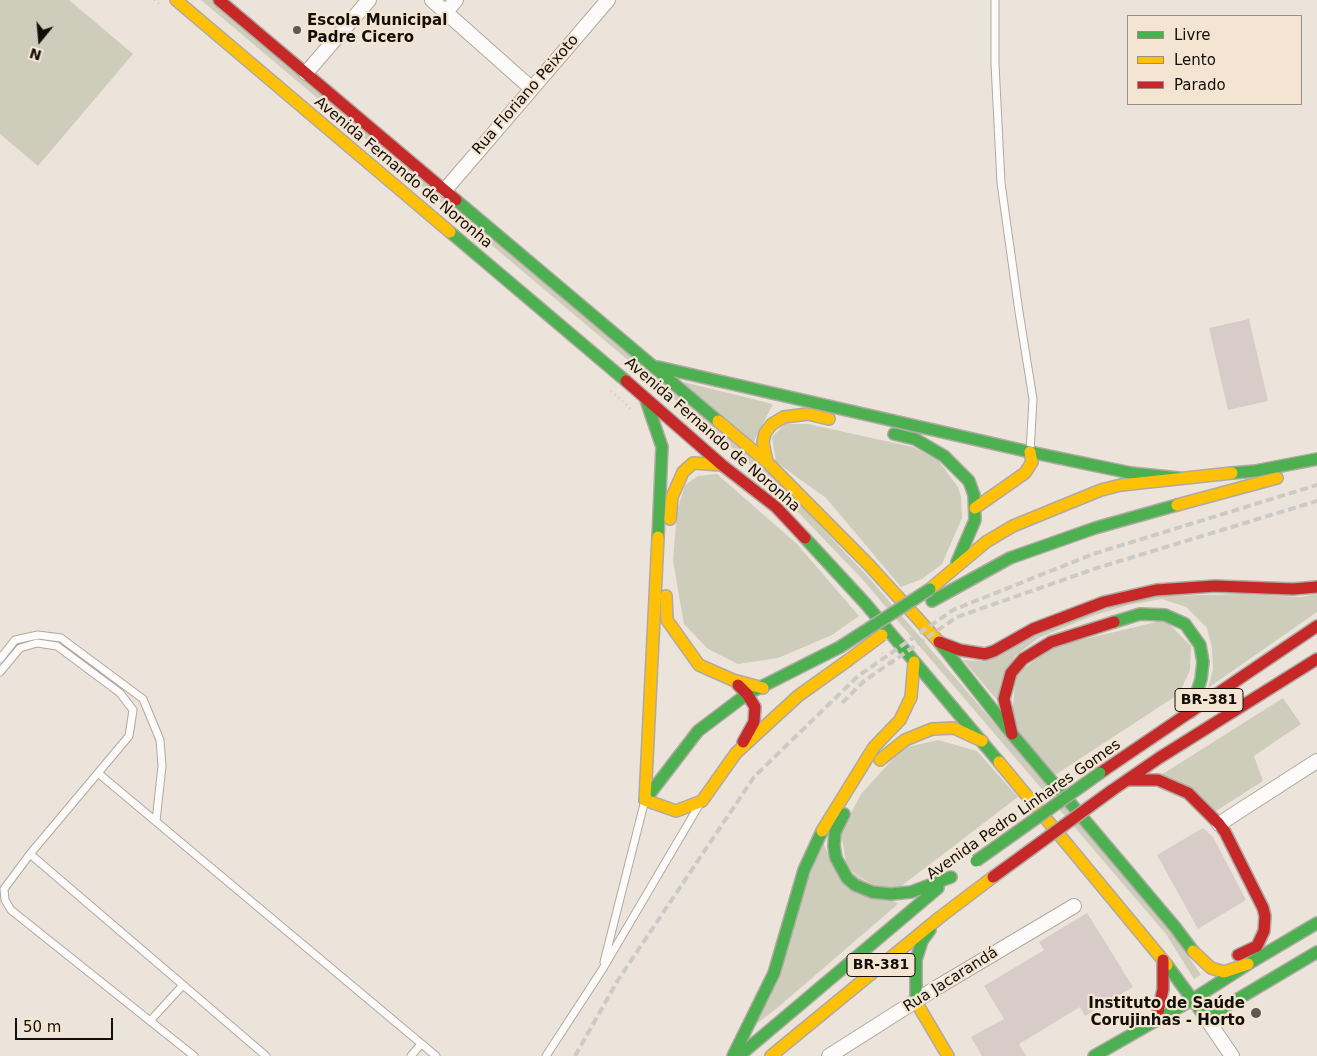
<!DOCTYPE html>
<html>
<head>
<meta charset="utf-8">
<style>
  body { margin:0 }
  #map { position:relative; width:1317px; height:1056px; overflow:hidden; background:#ece4db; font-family:"DejaVu Sans",sans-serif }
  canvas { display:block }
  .legend { position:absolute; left:1127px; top:15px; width:175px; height:90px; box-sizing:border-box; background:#f4e5d3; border:1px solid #9a8f82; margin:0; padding:6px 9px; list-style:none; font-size:15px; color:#120e08 }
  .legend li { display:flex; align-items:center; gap:10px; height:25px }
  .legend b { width:25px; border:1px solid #9a8f82 }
  .north { position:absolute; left:15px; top:15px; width:50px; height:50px; -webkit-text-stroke:4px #f4e5d3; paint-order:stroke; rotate:197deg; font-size:14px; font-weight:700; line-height:20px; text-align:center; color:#120e08 }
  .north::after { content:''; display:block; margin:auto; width:18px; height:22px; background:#120e08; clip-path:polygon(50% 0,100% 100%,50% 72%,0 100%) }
  .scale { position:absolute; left:15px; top:1018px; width:98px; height:22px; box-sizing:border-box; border:2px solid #120e08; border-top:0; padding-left:6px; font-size:15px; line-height:18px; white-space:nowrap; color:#120e08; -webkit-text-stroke:4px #f4e5d3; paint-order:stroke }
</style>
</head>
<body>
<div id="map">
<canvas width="1317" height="1056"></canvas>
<ul class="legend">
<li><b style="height:6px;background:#4caf50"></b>Livre</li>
<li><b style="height:6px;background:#ffc107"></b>Lento</li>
<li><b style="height:6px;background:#c62828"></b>Parado</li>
</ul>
<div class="north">N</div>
<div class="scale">50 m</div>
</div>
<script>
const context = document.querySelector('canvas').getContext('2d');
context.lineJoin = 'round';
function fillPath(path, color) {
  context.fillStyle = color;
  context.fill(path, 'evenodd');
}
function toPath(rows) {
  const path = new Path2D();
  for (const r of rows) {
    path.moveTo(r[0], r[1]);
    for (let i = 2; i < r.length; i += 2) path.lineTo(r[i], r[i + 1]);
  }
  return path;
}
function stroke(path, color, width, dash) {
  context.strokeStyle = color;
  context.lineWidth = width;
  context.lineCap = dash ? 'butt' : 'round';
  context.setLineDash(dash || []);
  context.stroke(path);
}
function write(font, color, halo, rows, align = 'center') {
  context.font = font + ' "DejaVu Sans",sans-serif';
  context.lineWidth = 4.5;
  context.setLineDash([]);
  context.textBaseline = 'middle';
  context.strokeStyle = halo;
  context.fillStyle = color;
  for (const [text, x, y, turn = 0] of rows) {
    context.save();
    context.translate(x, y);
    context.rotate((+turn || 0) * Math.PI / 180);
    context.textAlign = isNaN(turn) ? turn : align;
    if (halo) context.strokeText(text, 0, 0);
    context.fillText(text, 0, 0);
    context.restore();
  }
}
fillPath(toPath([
  [0,0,69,0,133,54,38,166,0,134],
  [201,0,214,0,775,478,870,579,1028,762,1171,931,1201,975,1194,979,1166,934,862,579,800,514,737,452],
  [679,381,773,404,751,447],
  [785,424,808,424,913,447,938,460,958,487,961,497,962,518,942,564,922,579,901,587,826,498,776,462,772,437],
  [717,474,797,544,859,616,832,635,778,658,738,664,708,649,684,624,673,561,677,511,685,485,698,476],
  [1246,594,1301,597,1317,594,1317,612,1208,688,1213,669,1212,648,1207,628,1186,607,1162,599,1128,605,1092,616,1038,638,1015,656,1001,683,998,701,963,660,980,661,989,659,1025,640,1063,623,1132,601,1161,596],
  [1165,620,1191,646,1190,670,1179,694,1055,775,1011,727,1016,674,1055,646],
  [1283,698,1301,724,1254,756,1263,781,1216,811,1161,775],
  [938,740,977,751,1018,797,900,887,875,887,847,868,841,832,861,794,903,748],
  [822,841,830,857,898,904,776,1009,756,1024]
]), '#cecdbb');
fillPath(toPath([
  [1249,319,1268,401,1228,410,1209,328],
  [1203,828,1213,837,1246,900,1198,929,1157,855],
  [1087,913,1133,987,1085,1016,1080,1007,1019,1044,1026,1056,982,1056,971,1037,1004,1019,984,986,1044,950,1039,942]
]), '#d7ccc7');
const lane = toPath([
  [995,0,995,64,1001,183,1019,312,1033,399,1030,452],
  [0,659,15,640,38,635,61,638,143,699,160,740,162,766,156,821],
  [0,672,20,648,37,643,57,646,120,693,133,710,129,736,30,854,266,1056],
  [98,773,436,1056],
  [30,854,4,889,5,900,11,910,194,1056],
  [604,962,645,800],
  [150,1021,183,985],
  [411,1056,421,1044],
  [546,1056,602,970,698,807]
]);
const street = toPath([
  [432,0,531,88],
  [446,12,456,0],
  [306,73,369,0],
  [445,190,608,0],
  [1219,824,1317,761],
  [1206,1018,1232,1056],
  [829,1056,936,988,1074,906]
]);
const fast = toPath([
  [456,200,718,421],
  [450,232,626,381],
  [658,367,1030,452,1131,473,1179,478],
  [646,400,662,447,658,537],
  [894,434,915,439,944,456,969,481,974,495,975,520,957,562],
  [1232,473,1255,471,1317,459],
  [805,538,865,603,999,762],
  [932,601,1010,558,1095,528,1177,505],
  [1114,622,1140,614,1165,615,1185,624,1200,645,1203,662,1201,679,1191,712],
  [939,642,1012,734,1175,927,1193,951],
  [645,800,698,731,747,694,840,647],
  [844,814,835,832,834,846,836,858,847,878,855,885,872,892,891,894,911,892,951,877],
  [1167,965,1206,1018,1317,952],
  [916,1002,916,960,922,941,930,930],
  [733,1056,774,973,804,870,822,831],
  [739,1056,938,888],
  [1094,1056,1192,1000,1248,964,1317,923]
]);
const slow = toPath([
  [176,0,450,232],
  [718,421,767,462,869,565,939,642],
  [767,462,763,442,765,433,772,424,784,417,808,414,829,419],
  [1177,505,1277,478],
  [975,508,1025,473,1032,462,1030,452],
  [670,519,672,497,683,472,693,463,722,465],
  [930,589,986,542,1013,526,1101,490,1121,485,1232,473],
  [666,596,667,620,699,665,733,680,763,688],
  [880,760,905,740,932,729,954,728,982,741],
  [999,762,1167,965],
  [645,800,658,537],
  [645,800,676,811,702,801,736,753,798,696,847,661],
  [822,831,874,747,900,720,911,697,914,662],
  [1193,951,1211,968,1224,972,1248,964],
  [916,1002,948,1056],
  [771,1056,939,918,993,877]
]);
const jam = toPath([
  [219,0,456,200],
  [626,381,722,465,776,507,805,538],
  [939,642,960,650,985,654,994,651,1033,629,1104,602,1156,590,1215,586,1293,589,1317,587],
  [738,685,747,694,755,707,754,722,743,742],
  [1012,734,1004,699,1011,673,1023,659,1051,642,1114,622],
  [1100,773,1317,626],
  [1129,780,1158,780,1188,793,1219,824],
  [1111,791,1159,758,1317,659],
  [1219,824,1225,832,1263,908,1265,916,1264,931,1257,946,1238,955],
  [1156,1021,1163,989,1163,960]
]);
stroke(lane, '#afa9a1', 9);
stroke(street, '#afa9a1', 16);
stroke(fast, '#afa9a1', 14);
stroke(slow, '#afa9a1', 14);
stroke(jam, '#afa9a1', 14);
stroke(toPath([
  [154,0,161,5],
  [611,391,633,411],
  [711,481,851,620],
  [882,653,896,667]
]), '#ceccc9', 2.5, [1, 4]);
stroke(lane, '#fcfbfa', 7);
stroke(street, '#fcfbfa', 14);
stroke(fast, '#4caf50', 11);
stroke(slow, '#ffc107', 11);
stroke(jam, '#c62828', 11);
stroke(toPath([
  [842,703,864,681,957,617,1097,568,1317,501],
  [575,1056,618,980,754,777,858,676,953,610,1093,554,1317,485]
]), '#cccac7', 4, [8, 4]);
const fastBridge = toPath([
  [840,647,930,589],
  [976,861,1100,773]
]);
const slowBridge = toPath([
  [847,661,882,635]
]);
const jamBridge = toPath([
  [993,877,1111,791]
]);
stroke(fastBridge, '#afa9a1', 14, []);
stroke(slowBridge, '#afa9a1', 14, []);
stroke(jamBridge, '#afa9a1', 14, []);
stroke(fastBridge, '#4caf50', 11);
stroke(slowBridge, '#ffc107', 11);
stroke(jamBridge, '#c62828', 11);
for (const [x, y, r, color] of [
  [297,30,5,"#5e5952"],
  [1256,1013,6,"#5e5952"]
]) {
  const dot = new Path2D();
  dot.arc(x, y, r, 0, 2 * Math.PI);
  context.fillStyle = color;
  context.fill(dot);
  stroke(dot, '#f4e5d3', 2);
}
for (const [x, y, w] of [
  [1209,700,68],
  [881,965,68]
]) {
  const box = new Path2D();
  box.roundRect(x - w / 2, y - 11.5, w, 23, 4);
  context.fillStyle = '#f4e5d3';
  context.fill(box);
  stroke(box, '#120e08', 1);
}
write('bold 14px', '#120e08', null, [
  ["BR-381",1209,700],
  ["BR-381",881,965]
]);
write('bold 15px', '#120e08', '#f4e5d3', [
  ["Escola Municipal",307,21],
  ["Padre Cicero",307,38],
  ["Instituto de Saúde",1245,1004,"right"],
  ["Corujinhas - Horto",1245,1021,"right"]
], 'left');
write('15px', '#120e08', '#f4e5d3', [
  ["Rua Floriano Peixoto",526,95,-49],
  ["Avenida Fernando de Noronha",403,173,40],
  ["Avenida Fernando de Noronha",712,435,41],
  ["Avenida Pedro Linhares Gomes",1024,810,-35],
  ["Rua Jacarandá",951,980,-32]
]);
</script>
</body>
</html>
